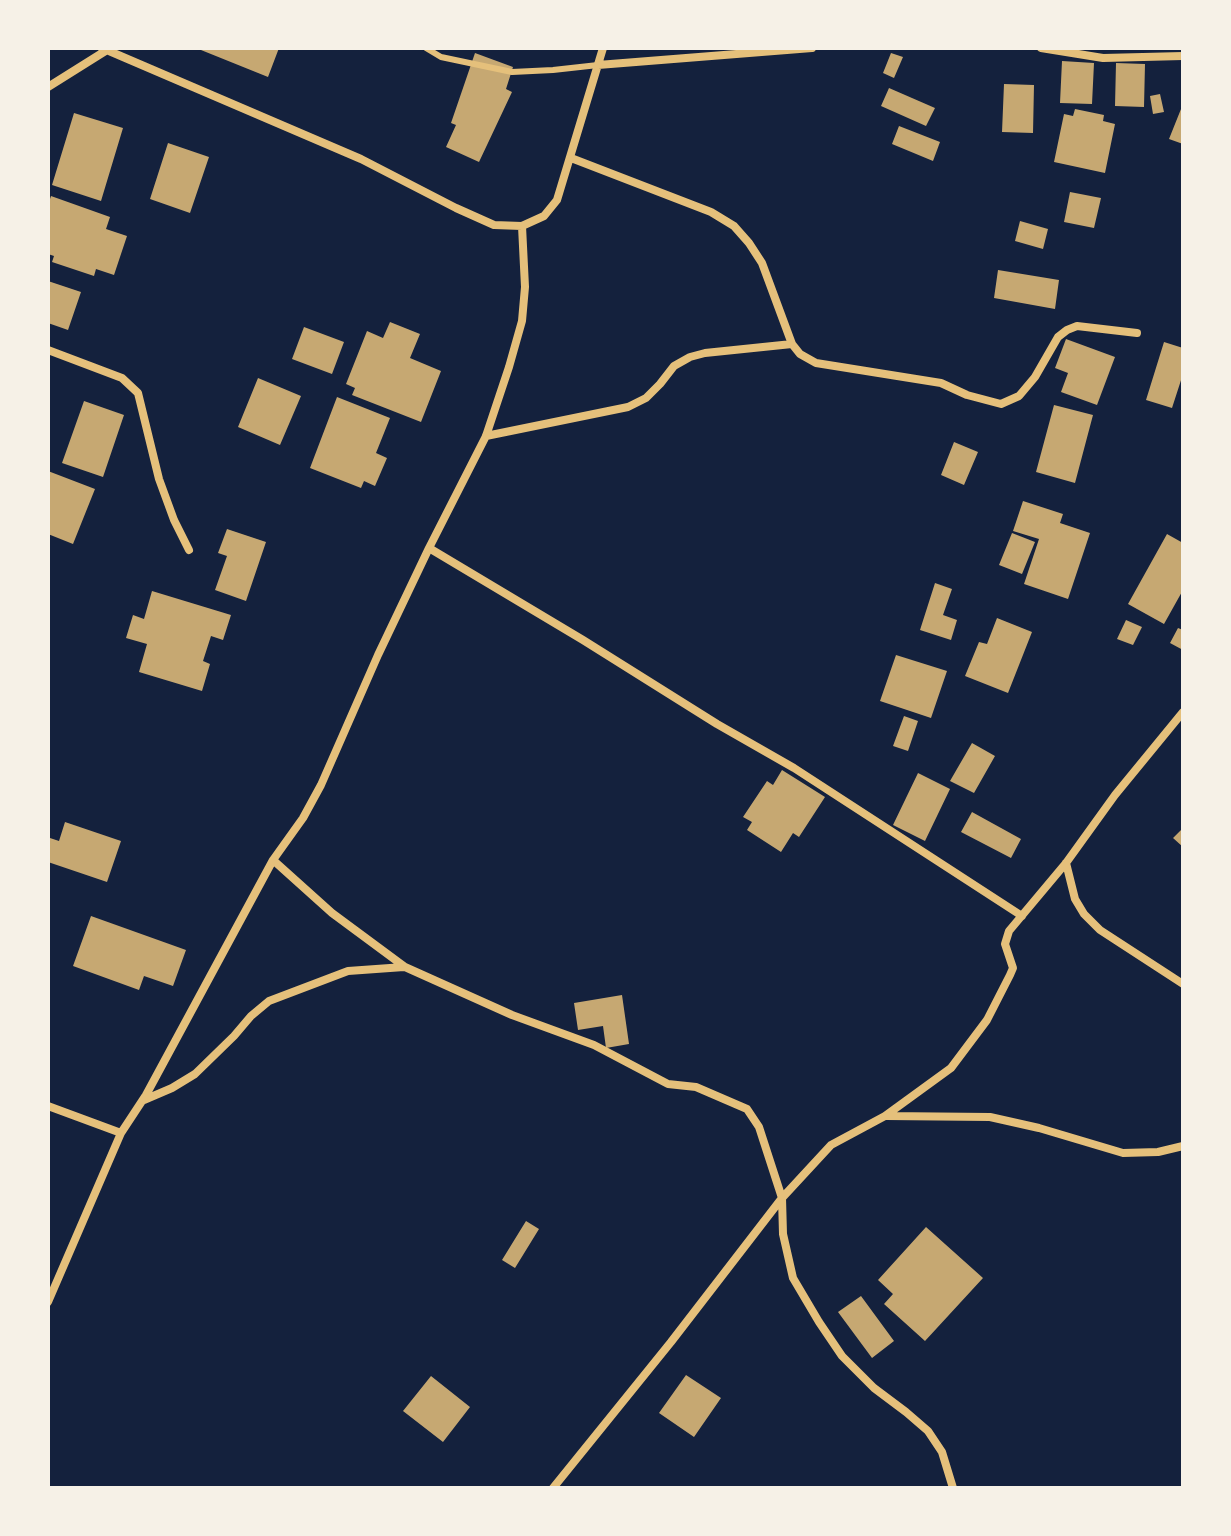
<!DOCTYPE html>
<html>
<head>
<meta charset="utf-8">
<style>
  body { margin:0 }
  #map { position:relative; width:1231px; height:1536px; overflow:hidden; background:#14213d; font-family:Helvetica,sans-serif }
  canvas { display:block }
  .frame { position:absolute; inset:0; border:50px solid #f6f1e7; pointer-events:none }
</style>
</head>
<body>
<div id="map">
<canvas width="1231" height="1536"></canvas>
<div class="frame"></div>
</div>
<script>
const context = document.querySelector('canvas').getContext('2d');
context.lineJoin = 'round';
function fillPath(path, color) {
  context.fillStyle = color;
  context.fill(path, 'evenodd');
}
function toPath(rows) {
  const path = new Path2D();
  for (const r of rows) {
    path.moveTo(r[0], r[1]);
    for (let i = 2; i < r.length; i += 2) path.lineTo(r[i], r[i + 1]);
  }
  return path;
}
function stroke(path, color, width, dash) {
  context.strokeStyle = color;
  context.lineWidth = width;
  context.lineCap = dash ? 'butt' : 'round';
  context.setLineDash(dash || []);
  context.stroke(path);
}
fillPath(toPath([
  [196,48,279,48,268,77],
  [475,53,513,67,506,89,512,92,479,162,446,147,456,125,451,123],
  [891,53,903,57,894,78,883,73],
  [1062,61,1094,63,1092,104,1060,103],
  [1116,63,1145,64,1144,107,1115,106],
  [1004,84,1034,85,1033,133,1002,132],
  [889,88,935,108,926,126,881,106],
  [1160,94,1164,112,1153,114,1150,96],
  [1183,104,1183,144,1169,139],
  [1075,109,1104,115,1103,121,1115,124,1105,173,1054,162,1064,114,1073,116],
  [74,113,123,128,101,201,52,185],
  [899,126,940,142,933,161,892,144],
  [168,143,209,157,190,213,150,199],
  [1070,192,1101,198,1094,228,1064,222],
  [51,196,110,217,106,229,127,236,114,275,96,269,94,276,52,262,54,256,48,254,48,205],
  [1020,221,1048,229,1043,249,1015,241],
  [998,270,1059,280,1055,309,994,298],
  [48,281,81,292,68,330,48,323],
  [390,322,420,334,410,358,441,371,421,422,352,395,355,388,346,384,367,331,383,338],
  [304,327,344,342,332,374,292,359],
  [1066,339,1115,357,1097,405,1061,392,1068,373,1055,368],
  [1164,342,1183,348,1183,374,1172,408,1146,400],
  [258,378,301,396,280,445,238,427],
  [337,397,390,418,376,453,387,458,375,486,364,481,361,488,310,468],
  [84,401,124,415,103,477,62,463],
  [1054,405,1093,415,1075,483,1036,472],
  [954,442,978,452,964,485,941,475],
  [48,471,95,489,73,544,48,534],
  [1023,501,1063,514,1060,523,1090,533,1068,599,1024,584,1039,539,1013,531],
  [227,529,266,542,246,601,215,590,227,556,218,553],
  [1012,533,1035,542,1022,574,999,565],
  [1167,534,1183,543,1183,590,1164,624,1128,604],
  [935,583,952,589,943,615,957,620,951,640,920,630],
  [152,591,231,615,223,640,211,636,203,661,210,664,202,691,139,672,147,644,126,638,133,615,144,619],
  [997,618,1032,632,1008,693,965,676,979,642,987,644],
  [1126,620,1142,627,1133,645,1117,639],
  [1178,628,1183,630,1183,650,1170,643],
  [896,655,947,671,931,718,880,701],
  [904,716,918,721,908,751,893,746],
  [972,743,995,756,974,793,950,781],
  [782,770,825,797,799,837,793,833,781,852,747,830,752,822,743,817,767,781,773,785],
  [918,773,950,789,925,841,893,825],
  [972,812,1021,839,1011,858,961,832],
  [65,822,121,841,107,882,48,862,50,838,59,841],
  [1183,828,1183,847,1173,838],
  [91,916,186,950,173,986,144,976,139,990,73,966],
  [622,995,629,1044,606,1048,603,1026,578,1030,574,1003],
  [526,1221,539,1229,515,1268,502,1260],
  [926,1227,983,1278,925,1341,884,1304,893,1294,878,1280],
  [861,1296,894,1341,872,1358,838,1312],
  [686,1375,721,1398,694,1437,659,1413],
  [431,1376,470,1407,443,1442,403,1411]
]), '#c6a872');
stroke(toPath([
  [426,48,441,57,512,72,553,70,598,65]
]), '#e5c07b', 6);
stroke(toPath([
  [102,48,361,159,456,208,494,225,522,226,544,216,557,200,603,48],
  [1041,48,1103,58,1183,56],
  [598,65,812,48],
  [48,87,107,50],
  [571,158,711,212,734,226,749,243,762,263,792,344,800,354,816,363,941,383,967,395,1001,404,1019,396,1035,377,1058,337,1067,330,1077,326,1137,333],
  [48,350,122,378,138,393,159,479,174,520,189,550],
  [486,436,628,407,646,398,660,384,674,366,690,357,705,353,792,344],
  [429,548,583,640,717,724,794,768,1022,916],
  [273,860,332,913,405,967,512,1015,594,1045,668,1084,696,1087,747,1109,759,1127,782,1198,783,1234,793,1278,819,1322,842,1356,874,1388,906,1412,928,1431,942,1452,953,1488],
  [1066,863,1075,899,1084,914,1100,930,1183,984],
  [144,1100,172,1088,195,1074,234,1036,251,1016,269,1001,348,971,404,967],
  [48,1106,121,1133],
  [886,1116,990,1117,1039,1128,1123,1153,1158,1152,1183,1146],
  [48,1302,121,1133,146,1095,273,860,303,818,321,785,378,655,429,548,486,436,509,367,522,321,525,287,522,226],
  [553,1488,671,1342,782,1198,831,1145,885,1116,951,1068,987,1020,1010,975,1013,968,1005,944,1009,931,1066,863,1115,795,1183,712]
]), '#e5c07b', 8);
</script>
</body>
</html>
